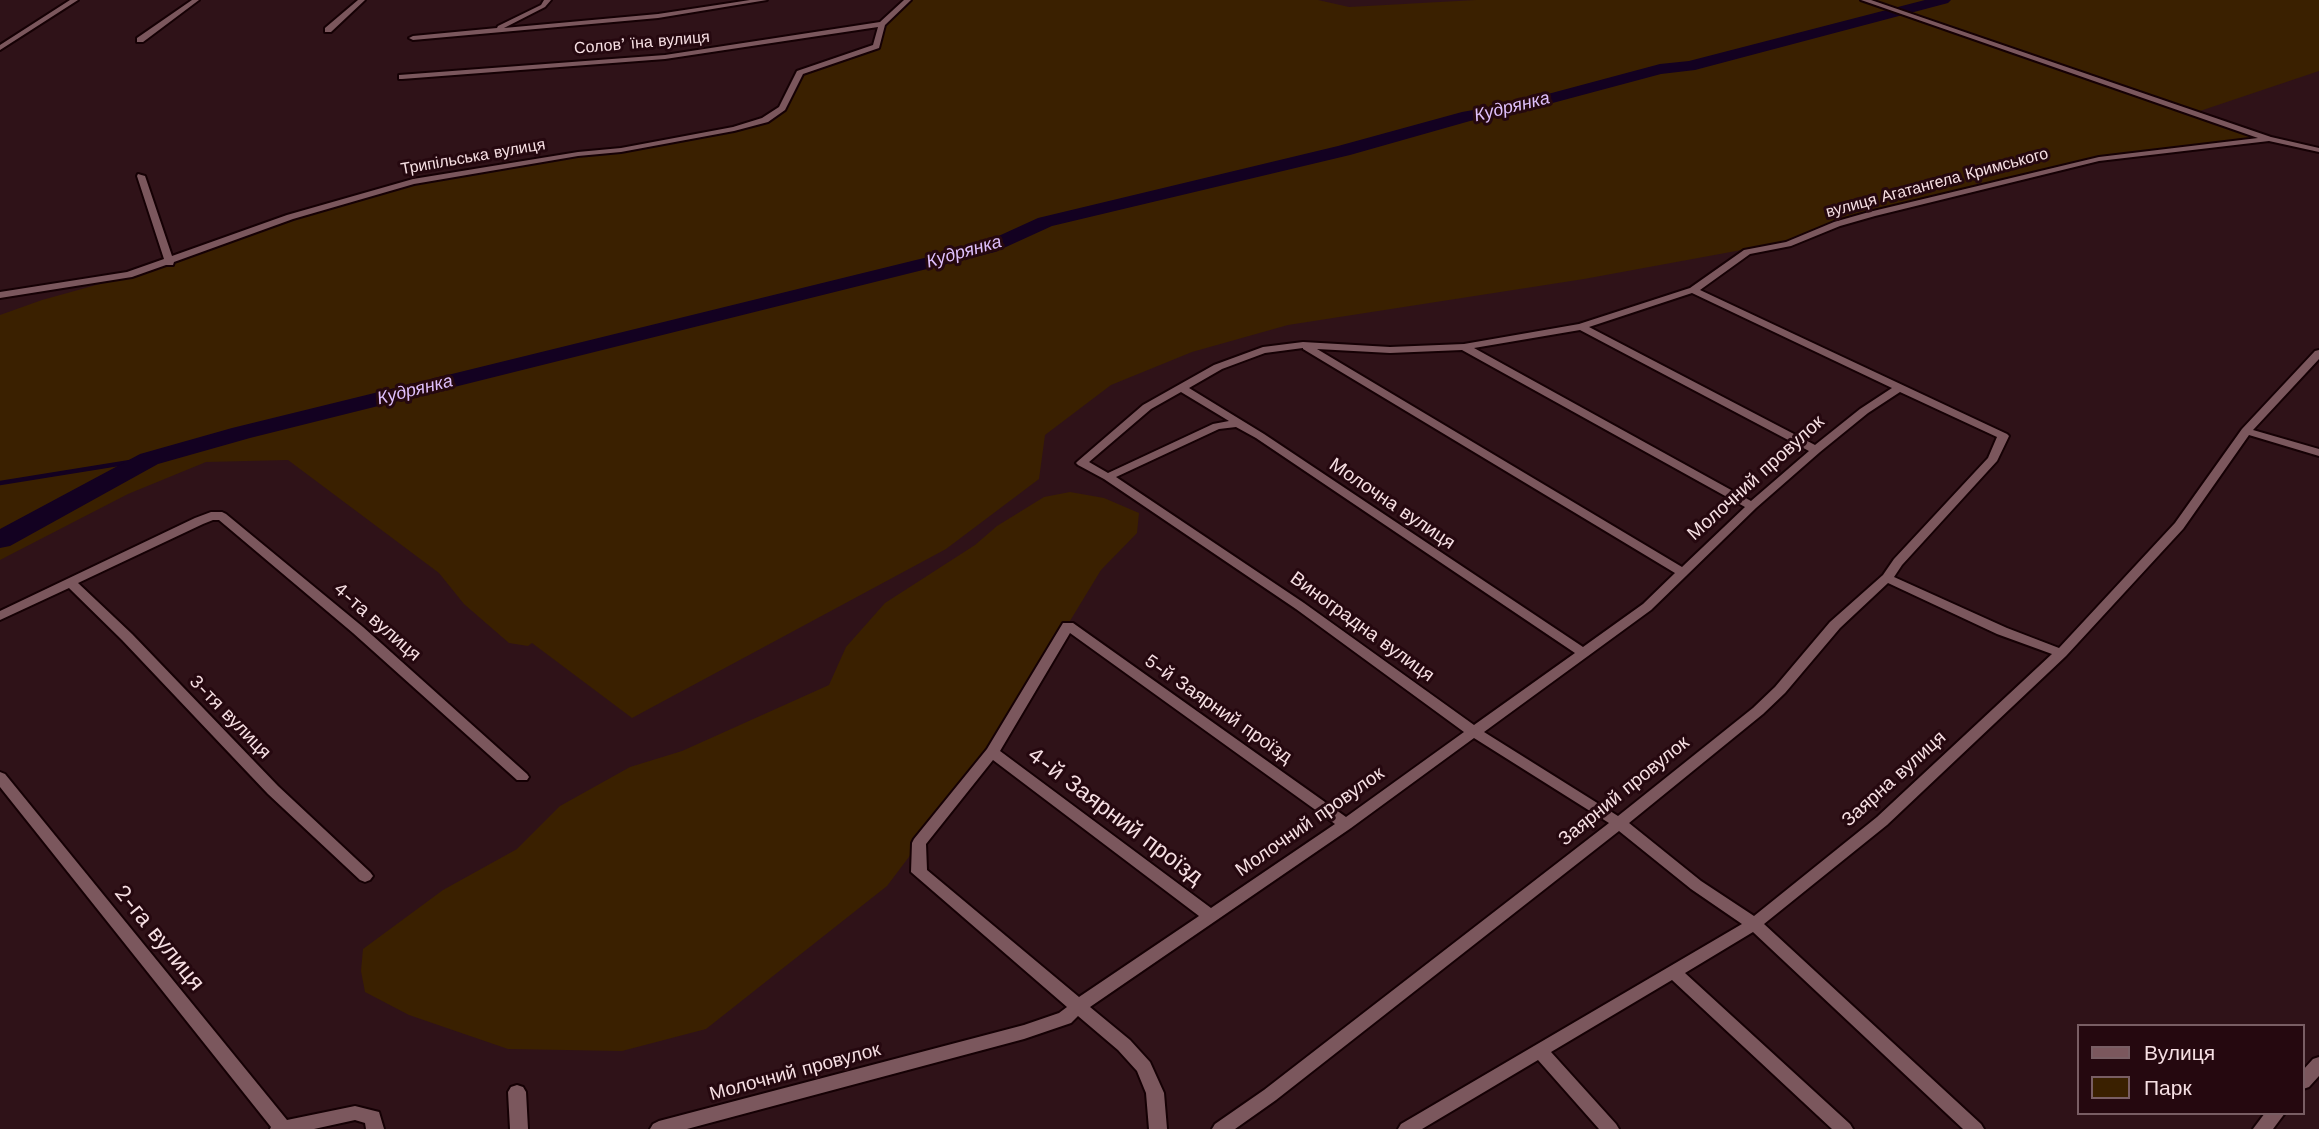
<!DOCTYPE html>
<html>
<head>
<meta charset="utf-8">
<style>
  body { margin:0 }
  #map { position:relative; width:2319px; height:1129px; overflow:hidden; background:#2f1218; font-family:"Work Sans",sans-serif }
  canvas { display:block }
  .legend { position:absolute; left:2077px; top:1024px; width:228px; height:91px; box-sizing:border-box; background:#25080f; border:2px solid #795e64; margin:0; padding:9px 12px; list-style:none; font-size:21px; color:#f6dfe3 }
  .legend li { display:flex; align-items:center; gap:14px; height:35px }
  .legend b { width:35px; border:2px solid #795e64 }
</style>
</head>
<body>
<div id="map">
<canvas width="2319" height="1129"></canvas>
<ul class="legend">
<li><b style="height:9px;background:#7b575d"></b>Вулиця</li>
<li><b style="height:19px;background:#3a2000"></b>Парк</li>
</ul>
</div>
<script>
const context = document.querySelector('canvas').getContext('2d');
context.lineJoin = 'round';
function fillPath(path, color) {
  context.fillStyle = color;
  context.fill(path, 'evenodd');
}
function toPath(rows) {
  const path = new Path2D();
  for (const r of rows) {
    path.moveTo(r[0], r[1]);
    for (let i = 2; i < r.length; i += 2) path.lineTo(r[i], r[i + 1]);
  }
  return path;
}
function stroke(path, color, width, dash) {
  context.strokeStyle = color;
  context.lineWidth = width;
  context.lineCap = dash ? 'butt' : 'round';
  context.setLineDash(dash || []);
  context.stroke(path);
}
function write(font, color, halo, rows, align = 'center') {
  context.font = font + ' "Work Sans",sans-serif';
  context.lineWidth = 6;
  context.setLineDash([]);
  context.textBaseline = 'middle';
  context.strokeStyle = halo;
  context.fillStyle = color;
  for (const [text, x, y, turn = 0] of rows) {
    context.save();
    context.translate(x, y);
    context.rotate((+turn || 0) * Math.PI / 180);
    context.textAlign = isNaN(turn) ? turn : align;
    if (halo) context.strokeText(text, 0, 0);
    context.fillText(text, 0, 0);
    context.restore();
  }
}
fillPath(toPath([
  [912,0,1318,0,1349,7,1476,0,1858,0,2261,138,2097,158,1940,197,1785,242,1584,279,1288,325,1192,352,1111,385,1045,435,1039,479,946,549,632,718,532,643,528,646,509,643,464,604,439,573,288,460,206,462,128,494,0,560,0,315,42,300,172,264,293,218,415,184,578,156,622,152,736,131,768,121,786,108,804,73,880,47,886,24],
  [1869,0,2319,0,2319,71,2197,112],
  [1070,492,1104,498,1139,513,1137,533,1101,570,998,739,887,886,706,1029,622,1051,508,1049,409,1015,365,992,361,971,363,949,443,890,517,849,560,806,630,767,682,751,829,685,846,647,885,603,975,545,997,526,1044,497]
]), '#3a2000');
stroke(toPath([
  [0,483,149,459]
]), '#130121', 4.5);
fillPath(toPath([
  [1925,0,1951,0,1948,3,1695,70,1661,74,1519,112,1470,121,1350,155,1052,226,995,252,250,438,158,464,10,546,0,548,0,529,140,454,232,428,981,244,1038,218,1338,146,1462,112,1518,102,1660,64,1689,61,1925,0]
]), '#130121');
const street = toPath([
  [70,0,78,0,0,50,0,45,70,0],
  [192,0,199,0,143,42,137,42,137,38,192,0],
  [358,0,365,0,331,32,325,32,325,28,358,0],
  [544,0,551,0,545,7,504,28,658,14,750,0,767,0,658,18,413,40,409,38,413,36,497,28,498,26,541,5,544,0],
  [904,0,911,0,885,25,879,48,803,74,785,110,768,122,734,131,621,152,578,156,414,184,293,219,174,262,173,265,166,265,132,277,0,298,0,292,127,272,164,259,137,176,138,174,145,176,172,256,287,215,413,179,578,152,621,148,733,127,762,118,779,107,797,71,873,45,878,27,665,59,402,79,399,79,399,75,665,55,880,22,904,0],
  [1861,0,1871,0,2271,137,2319,148,2319,152,2269,141,2099,161,1875,216,1840,226,1791,246,1750,254,1700,290,2007,434,2009,436,1997,461,1902,565,1894,577,2007,628,2059,648,2175,523,2242,429,2315,351,2319,350,2319,359,2253,430,2319,449,2319,456,2249,435,2183,529,2066,656,1887,825,1764,924,1981,1124,1984,1129,1963,1129,1753,932,1685,973,1850,1124,1853,1129,1832,1129,1672,980,1551,1052,1616,1124,1619,1129,1599,1129,1538,1060,1422,1129,1398,1129,1401,1124,1742,924,1691,889,1619,831,1276,1100,1235,1129,1212,1129,1215,1124,1264,1090,1609,823,1474,738,1351,828,1090,1007,1130,1040,1150,1062,1164,1093,1167,1129,1149,1129,1146,1093,1137,1071,1118,1050,1078,1016,1071,1023,1024,1039,687,1129,650,1129,653,1124,659,1121,1024,1025,1059,1013,1067,1007,911,872,912,843,914,839,987,749,1063,623,1073,623,1346,817,1464,732,1296,609,1104,479,1078,465,1076,463,1078,461,1143,405,1214,365,1263,347,1303,342,1390,347,1464,344,1579,324,1690,288,1744,250,1786,242,1834,222,1869,212,2099,157,2258,138,1861,0],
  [1692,293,1892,388,1860,409,1815,445,1589,327,1692,293],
  [1580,330,1809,451,1751,501,1474,348,1580,330],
  [1303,348,1303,349,1675,573,1643,604,1583,647,1264,434,1189,388,1222,369,1265,353,1303,348],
  [1317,349,1390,353,1462,350,1745,507,1682,567,1317,349],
  [1181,392,1229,421,1213,424,1108,473,1089,462,1151,409,1181,392],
  [1900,392,1997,437,1988,458,1894,559,1883,575,1830,622,1775,687,1753,708,1618,816,1484,732,1651,610,1756,508,1820,452,1868,413,1900,392],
  [1236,427,1256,438,1575,653,1474,725,1304,603,1116,477,1219,429,1236,427],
  [1888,583,1997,634,2052,654,1877,817,1754,916,1701,881,1629,823,1763,714,1785,693,1840,628,1888,583],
  [1070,633,1335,824,1211,908,1000,751,1070,633],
  [993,760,1199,916,1079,997,927,870,926,844,993,760],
  [222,512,226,514,363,627,527,774,529,777,527,780,517,780,353,633,219,520,213,520,203,524,78,583,132,634,278,786,370,872,373,876,370,880,365,882,360,880,268,794,122,640,69,588,0,620,0,611,195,518,211,512,222,512],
  [0,772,5,774,287,1120,355,1106,379,1112,384,1129,366,1129,365,1123,355,1120,314,1129,270,1129,271,1127,0,787,0,772],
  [2319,1057,2319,1076,2309,1087,2303,1089,2303,1070,2313,1059,2319,1057],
  [517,1085,523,1087,526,1092,528,1129,510,1129,508,1092,511,1087,517,1085],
  [2265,1113,2285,1113,2273,1129,2253,1129,2265,1113]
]);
stroke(street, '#150004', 4);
fillPath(street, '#7b575d');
write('16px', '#f6dfe3', '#25080f', [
  ["Соловʼїна вулиця",642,43,-5],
  ["Трипільська вулиця",473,157,-10],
  ["вулиця Агатангела Кримського",1937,183,-15]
]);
write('italic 18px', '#debffb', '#25080f', [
  ["Кудрянка",1512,107,-14],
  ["Кудрянка",964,252,-16],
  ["Кудрянка",415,390,-14]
]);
write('19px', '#f6dfe3', '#25080f', [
  ["Молочний провулок",1756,478,-42],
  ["Молочна вулиця",1392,504,34],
  ["4-та вулиця",377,622,41],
  ["Виноградна вулиця",1362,627,36],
  ["5-й Заярний проїзд",1218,709,35],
  ["3-тя вулиця",230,717,46],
  ["Заярна вулиця",1894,779,-42],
  ["Заярний провулок",1624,791,-39],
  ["Молочний провулок",1310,822,-35],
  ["Молочний провулок",795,1072,-15]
]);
write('23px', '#f6dfe3', '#25080f', [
  ["4-й Заярний проїзд",1115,816,37],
  ["2-га вулиця",159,938,51]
]);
</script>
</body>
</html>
